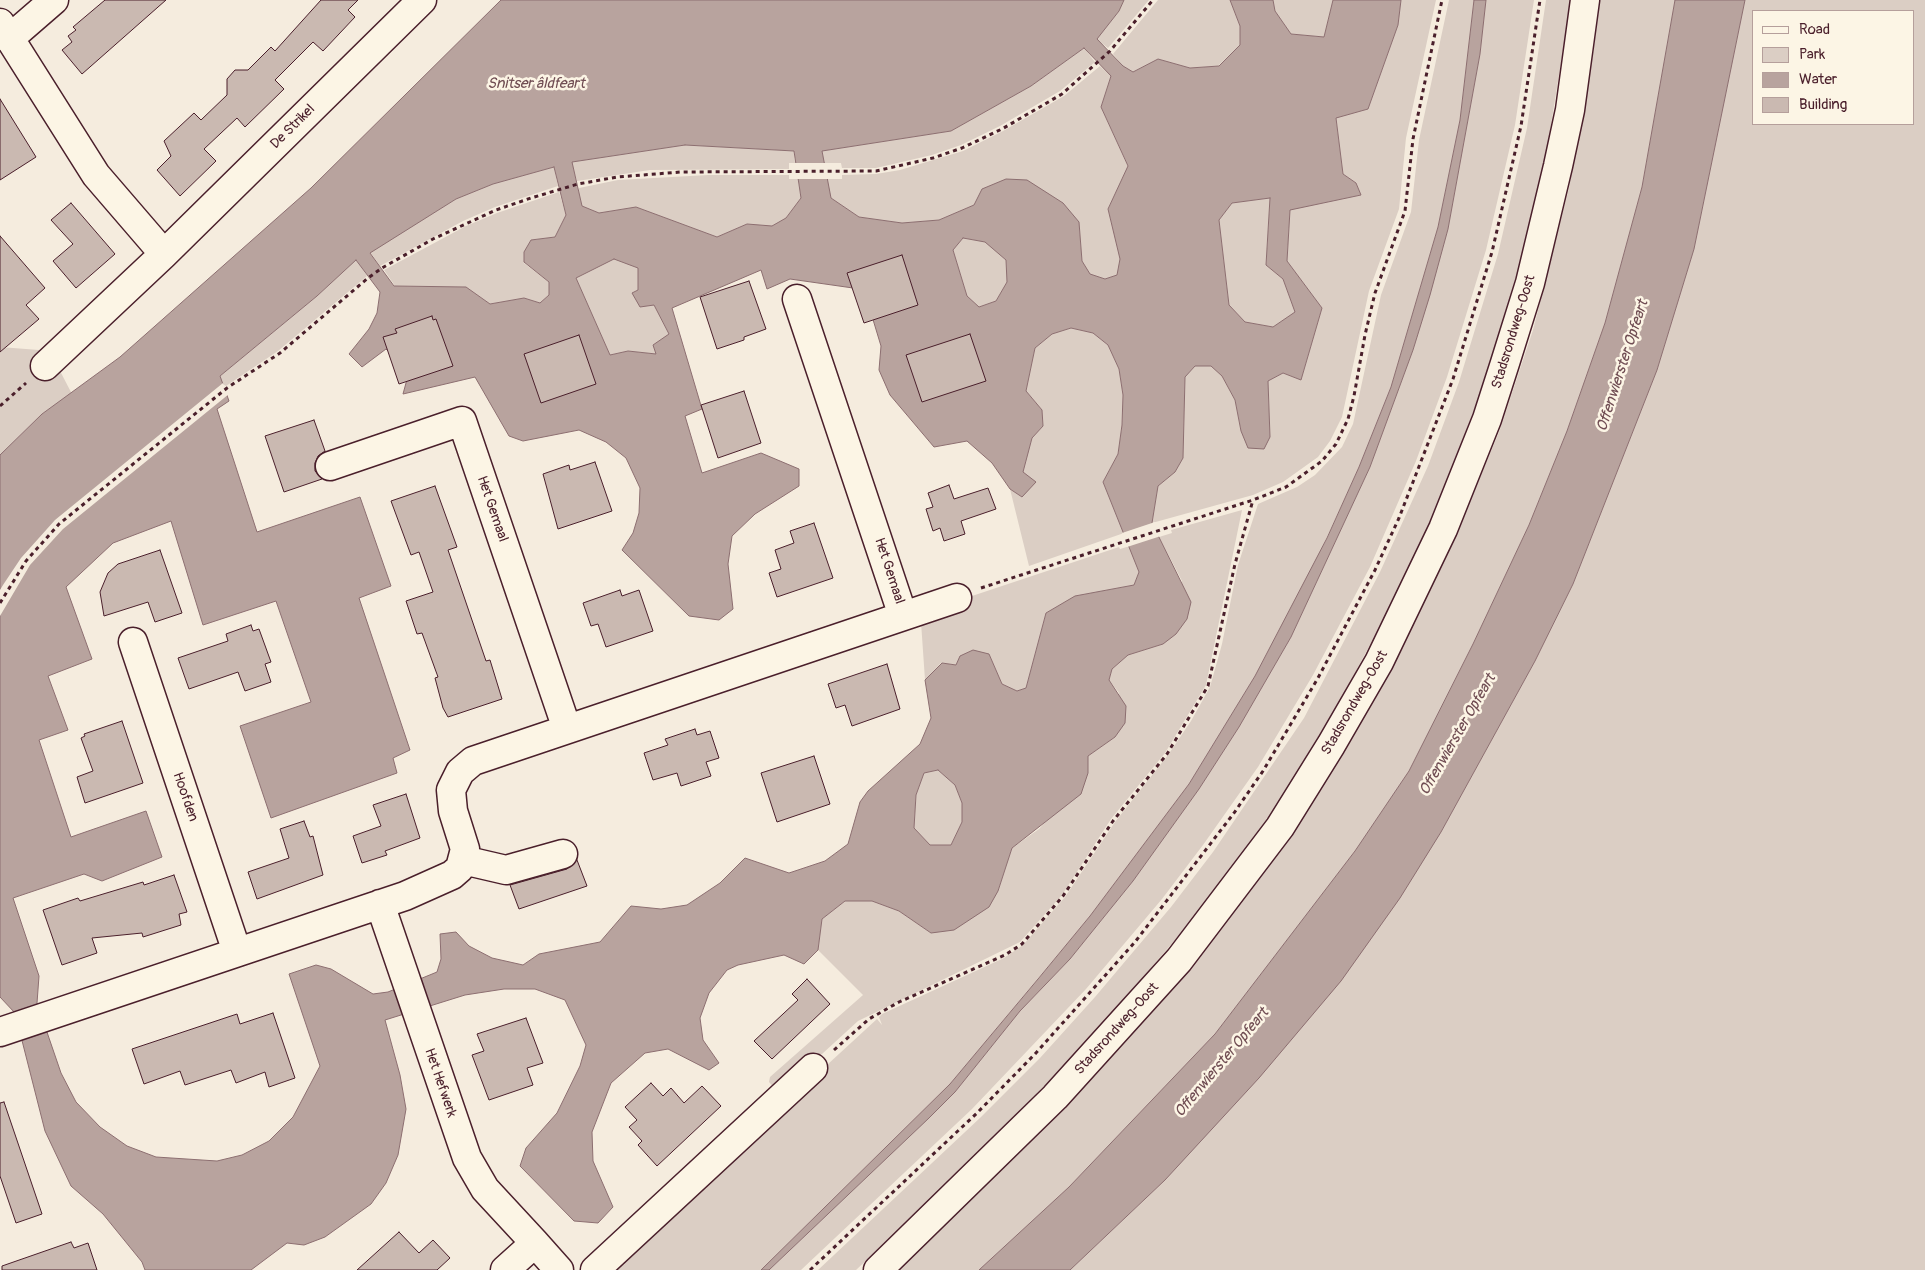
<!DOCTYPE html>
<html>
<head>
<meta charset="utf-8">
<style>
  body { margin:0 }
  #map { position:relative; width:1925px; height:1270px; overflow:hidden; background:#f5ecde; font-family:Pangolin,sans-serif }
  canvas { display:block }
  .legend { position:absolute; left:1752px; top:10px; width:162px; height:115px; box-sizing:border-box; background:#fcf5e5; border:1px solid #b59f9b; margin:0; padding:6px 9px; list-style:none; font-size:15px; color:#4a1f2b }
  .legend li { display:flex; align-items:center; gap:10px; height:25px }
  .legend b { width:25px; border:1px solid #b59f9b }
</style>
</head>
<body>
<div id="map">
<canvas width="1925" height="1270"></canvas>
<ul class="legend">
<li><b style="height:6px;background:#fcf5e5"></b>Road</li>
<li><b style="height:14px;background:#dbcec4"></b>Park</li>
<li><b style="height:14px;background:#b8a39e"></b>Water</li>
<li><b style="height:14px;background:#cab9b1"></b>Building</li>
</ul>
</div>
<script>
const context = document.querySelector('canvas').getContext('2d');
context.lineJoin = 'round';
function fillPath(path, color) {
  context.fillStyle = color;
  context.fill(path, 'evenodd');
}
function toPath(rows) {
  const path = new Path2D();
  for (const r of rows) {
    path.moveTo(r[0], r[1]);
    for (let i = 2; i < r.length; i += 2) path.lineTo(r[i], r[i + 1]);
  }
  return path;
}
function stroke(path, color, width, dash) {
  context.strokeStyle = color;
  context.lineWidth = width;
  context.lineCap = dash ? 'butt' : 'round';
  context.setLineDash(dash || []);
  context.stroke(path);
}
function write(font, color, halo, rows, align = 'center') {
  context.font = font + ' Pangolin,sans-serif';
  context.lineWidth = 5;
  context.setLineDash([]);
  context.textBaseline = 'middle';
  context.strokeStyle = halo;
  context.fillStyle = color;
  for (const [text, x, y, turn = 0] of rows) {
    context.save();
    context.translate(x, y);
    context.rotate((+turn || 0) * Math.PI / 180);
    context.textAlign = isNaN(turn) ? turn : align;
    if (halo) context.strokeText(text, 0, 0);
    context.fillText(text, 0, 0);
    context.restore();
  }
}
fillPath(toPath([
  [1124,0,1149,0,1108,48,1096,39,1119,11],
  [1158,0,1230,0,1240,26,1240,45,1218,66,1190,68,1158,59,1133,72,1123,66,1113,54],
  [1273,0,1333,0,1324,37,1291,34,1275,11],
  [1401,0,1436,0,1406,138,1399,209,1369,291,1342,417,1330,441,1318,457,1283,482,1253,495,1152,523,1158,486,1175,472,1183,458,1185,377,1195,366,1211,365,1222,376,1235,400,1241,431,1270,437,1268,381,1283,373,1301,380,1322,308,1287,261,1290,209,1361,195,1356,183,1343,174,1336,117,1368,109,1398,25],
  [1449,0,1474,0,1460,120,1438,227,1391,387,1359,467,1317,559,1255,676,1189,784,1090,916,950,1084,761,1270,604,1270,877,1019,882,1025,879,1017,882,1014,1004,958,1023,945,1065,897,1115,822,1168,755,1191,721,1210,687,1222,644,1238,565,1258,504,1297,487,1315,475,1342,447,1353,424,1381,295,1411,212,1419,140],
  [1486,0,1534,0,1515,125,1486,250,1447,377,1416,461,1370,567,1313,675,1258,767,1203,845,1162,899,1086,989,972,1109,801,1270,769,1270,955,1092,1020,1011,1070,959,1133,881,1199,789,1239,727,1291,637,1370,467,1413,350,1448,229,1480,54],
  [1546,0,1571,0,1545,162,1533,216,1502,327,1478,399,1440,499,1404,580,1345,692,1278,804,1238,860,1210,899,1090,1039,956,1175,856,1270,818,1270,981,1117,1040,1058,1095,997,1171,907,1213,852,1304,718,1380,572,1428,466,1459,382,1498,254,1527,128],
  [1600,0,1675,0,1642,187,1605,323,1567,431,1529,525,1473,644,1409,771,1355,851,1215,1034,1069,1187,979,1270,898,1270,1045,1126,1175,984,1280,851,1342,755,1397,657,1450,549,1499,432,1533,330,1569,188,1593,54],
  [1745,0,1925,0,1925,1270,1070,1270,1165,1180,1441,832,1535,661,1573,584,1657,370,1694,249],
  [1754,11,1914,11,1914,124,1754,124],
  [1084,48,1095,62,1060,91,1000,126,961,145,932,155,876,168,842,168,841,163,824,163,822,151,951,131,1031,86],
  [1100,66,1111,76,1101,107,1128,167,1108,209,1121,259,1117,275,1105,279,1090,275,1082,261,1079,222,974,205,939,220,902,223,859,217,831,198,826,179,842,179,842,175,876,174,900,170,963,151,1003,131,1064,96],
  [685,145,794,151,795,163,789,163,789,169,650,170,577,181,571,162],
  [554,167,558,186,495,207,463,221,380,266,370,252,456,199,493,184],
  [708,175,789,175,789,179,798,179,801,198,786,218,772,227,747,224,717,237,636,207,599,213,582,206,579,194,579,188,618,180],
  [559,192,566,215,555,237,531,240,524,263,549,282,549,295,540,303,524,298,490,304,465,287,395,286,384,270,466,226,497,213],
  [1270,198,1266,265,1283,279,1296,312,1273,327,1245,322,1229,305,1219,220,1232,203],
  [963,238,986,242,1006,260,1007,282,996,301,979,307,967,296,953,250],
  [614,258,638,268,638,290,633,293,654,305,669,334,656,354,628,351,610,355,576,278],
  [356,259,367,276,278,351,226,386,222,384,220,376,317,296],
  [1071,328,1093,333,1108,345,1119,369,1123,395,1122,425,1118,454,1103,482,1124,533,1029,566,1010,489,1022,497,1022,472,1032,438,1043,426,1042,410,1026,391,1035,348,1052,334],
  [0,347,39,350,54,375,60,371,72,394,42,414,0,455],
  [1242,510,1206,685,1165,753,1111,819,1062,895,1020,942,858,1021,810,1065,777,1091,769,1082,770,1077,863,995,818,950,822,919,845,901,872,901,899,911,931,933,998,891,1012,848,1039,829,1088,773,1088,756,1115,737,1119,693,1109,680,1112,669,1128,655,1163,644,1182,581,1159,537,1172,533,1171,530],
  [1130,546,1139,572,1134,585,1076,596,1046,613,1026,688,1017,691,1002,684,989,654,956,665,941,663,925,680,921,622,963,603,972,596,1119,547,1120,549],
  [938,770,955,785,962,803,962,822,951,845,930,845,914,828,916,795,924,773]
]), '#dbcec4');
const water = toPath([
  [501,0,1124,0,1119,11,1097,39,1123,66,1133,72,1158,59,1190,68,1219,66,1240,45,1240,26,1230,0,1273,0,1275,11,1291,34,1324,37,1333,0,1401,0,1398,25,1368,109,1336,118,1343,174,1356,183,1361,195,1290,210,1287,261,1322,308,1301,380,1283,373,1268,381,1270,437,1264,449,1248,448,1241,431,1235,400,1222,376,1211,366,1195,366,1185,377,1183,458,1175,472,1158,486,1152,523,1191,602,1187,619,1176,634,1163,644,1128,655,1112,669,1109,680,1126,706,1125,723,1115,737,1088,756,1088,773,1081,794,1012,848,998,891,989,907,954,930,931,933,899,911,872,901,845,901,822,919,818,950,804,964,784,955,738,965,727,970,709,993,700,1018,703,1040,719,1063,709,1070,668,1049,645,1053,611,1083,592,1132,593,1161,613,1207,598,1223,574,1221,520,1166,526,1148,557,1113,580,1066,586,1045,565,1000,535,989,504,989,465,995,385,1020,400,1075,406,1109,398,1155,386,1183,371,1204,325,1237,304,1245,287,1243,251,1270,145,1270,142,1262,103,1214,71,1186,45,1131,15,1013,0,997,0,455,42,414,120,357,311,188,501,0],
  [1084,48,1111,76,1101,107,1128,166,1108,209,1120,259,1117,275,1105,279,1090,274,1082,261,1079,222,1063,203,1027,180,1006,179,982,189,974,205,939,220,902,223,859,217,831,198,822,151,951,131,1031,86,1084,48],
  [685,145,794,151,801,198,786,218,772,226,747,224,717,237,636,207,599,213,582,206,572,162,685,145],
  [554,167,566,215,555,237,531,240,524,252,524,262,549,282,549,295,540,303,524,298,490,304,466,287,394,286,370,253,456,199,493,184,554,167],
  [1270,198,1266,265,1283,279,1295,312,1273,327,1245,322,1229,305,1219,220,1232,203,1270,198],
  [963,238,985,242,1006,260,1007,282,996,301,979,307,967,296,953,250,963,238],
  [614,259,638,268,638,290,632,293,640,307,654,305,669,334,653,345,656,354,628,351,610,355,576,278,614,259],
  [356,260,380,292,377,313,369,329,349,354,362,367,386,349,409,372,403,394,475,377,509,436,523,441,579,430,606,442,626,458,640,488,639,513,633,533,622,550,689,616,719,620,733,609,728,564,732,536,755,514,799,486,799,469,761,453,702,473,685,416,702,409,672,308,761,270,767,289,790,279,853,288,868,303,881,346,879,370,890,395,934,447,967,441,992,463,1010,489,1022,497,1036,482,1023,472,1032,438,1043,426,1042,410,1026,391,1035,348,1052,334,1071,328,1093,333,1108,345,1119,369,1123,395,1122,425,1118,454,1103,482,1139,572,1134,585,1075,596,1046,613,1026,688,1017,691,1002,684,989,654,973,650,960,656,956,665,942,663,925,680,931,718,920,744,868,791,860,802,848,844,825,861,789,873,745,858,720,883,687,905,661,909,631,906,600,942,539,954,523,965,492,958,469,946,456,932,440,934,441,959,437,972,388,992,373,994,331,969,316,965,289,974,320,1066,293,1117,269,1141,242,1155,217,1161,156,1157,127,1146,100,1127,76,1102,61,1073,37,1003,39,976,13,898,84,874,102,881,162,857,146,811,71,837,39,740,68,730,48,676,92,659,66,587,113,543,171,521,203,625,276,601,311,702,240,726,271,818,397,773,393,758,410,750,359,598,391,586,360,497,257,532,217,409,229,401,220,376,317,296,356,260],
  [938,770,955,785,962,803,962,822,951,845,930,845,914,828,916,795,924,773,938,770],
  [1474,0,1486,0,1480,54,1448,229,1430,295,1413,350,1370,467,1291,637,1239,727,1199,789,1133,881,1070,959,1020,1011,955,1092,929,1118,769,1270,761,1270,950,1084,1038,979,1090,916,1189,784,1255,676,1327,538,1359,467,1391,387,1438,227,1460,120,1474,0],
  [1675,0,1745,0,1694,249,1657,370,1573,584,1535,661,1441,832,1400,898,1341,981,1259,1078,1165,1180,1070,1270,979,1270,1069,1187,1215,1034,1355,851,1409,771,1473,644,1529,525,1567,431,1605,323,1642,187,1675,0]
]);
fillPath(water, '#b8a39e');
stroke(water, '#8c6e70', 1);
fillPath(toPath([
  [793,163,826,163,829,179,795,179],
  [223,383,229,394,63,529,30,565,0,616,0,590,3,585,21,558,55,520],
  [1155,522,1161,536,1127,547,1122,533]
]), '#f5ecde');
const building = toPath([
  [105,0,166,0,82,74,62,50,72,42,68,36,76,30,73,27,105,0],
  [321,0,358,0,348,10,355,17,323,51,313,42,275,80,284,89,245,127,237,118,204,149,216,161,180,196,157,170,171,156,164,141,194,113,201,120,227,95,227,79,235,70,248,70,271,47,275,51,321,0],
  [0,99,36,157,0,180,0,99],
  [71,203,115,254,76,288,53,261,73,244,51,220,71,203],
  [0,236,45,288,26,305,39,319,0,352,0,236],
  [902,255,918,305,864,323,847,273,902,255],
  [749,281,766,329,744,337,744,340,717,349,700,297,749,281],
  [432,316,433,320,436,319,453,366,399,384,383,337,397,333,395,329,432,316],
  [970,334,986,381,922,402,906,355,970,334],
  [579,335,596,384,541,403,524,354,579,335],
  [744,391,761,443,718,458,701,405,744,391],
  [314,420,325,451,318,456,315,463,315,471,322,479,284,492,265,436,314,420],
  [595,462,612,511,558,529,543,474,569,465,570,470,595,462],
  [949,485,954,499,988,488,996,509,961,521,965,534,944,541,940,528,933,531,926,509,933,507,928,493,949,485],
  [435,486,457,547,448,550,486,661,490,660,502,699,448,717,443,708,435,678,438,677,422,633,417,634,406,601,433,592,419,552,411,555,391,501,435,486],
  [814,523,833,578,777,597,769,573,781,569,775,550,794,543,790,531,814,523],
  [160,550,182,613,155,622,148,602,104,616,100,592,108,573,118,564,160,550],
  [620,590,622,596,639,590,653,631,606,647,598,624,591,626,583,603,620,590],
  [251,625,253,631,259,629,271,662,265,664,271,682,245,691,238,672,189,689,178,658,228,641,226,634,251,625],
  [887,664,900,709,852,726,845,705,836,708,828,684,887,664],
  [122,721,143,783,85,803,77,777,93,771,81,738,85,736,84,734,122,721],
  [695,729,697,735,710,731,719,758,706,762,711,776,681,786,677,773,653,780,644,753,668,745,665,739,695,729],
  [814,756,830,804,777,822,761,773,814,756],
  [406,794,420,838,385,851,387,855,362,863,353,836,381,826,373,805,406,794],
  [304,821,310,837,313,836,323,875,257,899,248,872,289,858,280,829,304,821],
  [577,860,587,886,519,909,510,885,567,869,577,860],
  [174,875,187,912,179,914,181,925,143,937,142,933,92,938,97,953,62,965,43,910,78,898,80,901,143,882,144,885,174,875],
  [807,979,830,1004,772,1059,754,1041,798,1000,792,994,807,979],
  [273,1013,295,1078,269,1087,265,1072,236,1083,231,1070,185,1085,180,1071,144,1084,132,1049,237,1014,240,1024,273,1013],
  [526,1018,543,1063,527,1068,533,1085,489,1100,472,1055,484,1051,477,1034,526,1018],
  [651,1083,663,1096,671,1088,684,1103,702,1086,721,1106,657,1166,638,1145,642,1141,629,1127,637,1120,625,1107,651,1083],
  [4,1102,42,1214,16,1223,0,1176,0,1103,4,1102],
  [399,1232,419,1253,433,1240,450,1258,437,1270,357,1270,399,1232],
  [71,1242,74,1248,88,1243,97,1270,2,1270,2,1266,71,1242]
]);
fillPath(building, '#cab9b1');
stroke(building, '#4a1f2b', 1);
const minor = toPath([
  [0,23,96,175,164,254,422,0],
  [9,39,54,0],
  [797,299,903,616],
  [45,366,164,254],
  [330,466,462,421,567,729],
  [133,642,237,952],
  [463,860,506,870,563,854],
  [380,904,467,1158,485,1189,535,1243,505,1270],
  [0,1032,405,896,452,875,460,868,465,849,453,811,451,790,460,772,473,761,957,598],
  [535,1243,559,1270],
  [595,1270,813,1068]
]);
const major = toPath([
  [878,1270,1055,1097,1179,960,1280,827,1331,745,1379,662,1443,529,1487,419,1505,363,1530,283,1558,166,1570,110,1585,0]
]);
stroke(minor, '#4a1f2b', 31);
stroke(major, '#4a1f2b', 31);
stroke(toPath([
  [0,406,26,383],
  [981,588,1253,500,1286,487,1322,461,1336,444,1348,419,1354,396,1365,335,1375,293,1405,211,1413,139,1442,0],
  [0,603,26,561,59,524,227,388,280,353,368,278,382,268,433,239,496,210,531,198,578,184,617,177,681,172,876,171,933,158,962,148,1002,129,1062,94,1110,51,1153,0],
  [834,1050,869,1019,899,1002,1005,955,1022,944,1063,896,1113,821,1167,754,1208,686,1235,564,1253,500],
  [810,1270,977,1113,1035,1054,1135,942,1234,813,1263,771,1318,678,1375,570,1399,518,1453,379,1492,252,1521,126,1540,0]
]), '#4a1f2b', 3, [4, 4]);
stroke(minor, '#fcf5e5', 28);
stroke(major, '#fcf5e5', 28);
write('14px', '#4a1f2b', '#fcf5e5', [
  ["De Strikel",293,127,-45],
  ["Stadsrondweg-Oost",1514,332,-73],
  ["Het Gemaal",492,509,71],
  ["Het Gemaal",889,571,72],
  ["Stadsrondweg-Oost",1355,703,-60],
  ["Hoofden",185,797,71],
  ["Stadsrondweg-Oost",1117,1029,-48],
  ["Het Hefwerk",440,1083,71]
]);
write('italic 15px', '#704d53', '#fcf5e5', [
  ["Snitser âldfeart",536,84],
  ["Offenwierster Opfeart",1623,366,-72],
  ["Offenwierster Opfeart",1458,735,-60],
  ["Offenwierster Opfeart",1222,1063,-50]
]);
</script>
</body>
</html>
